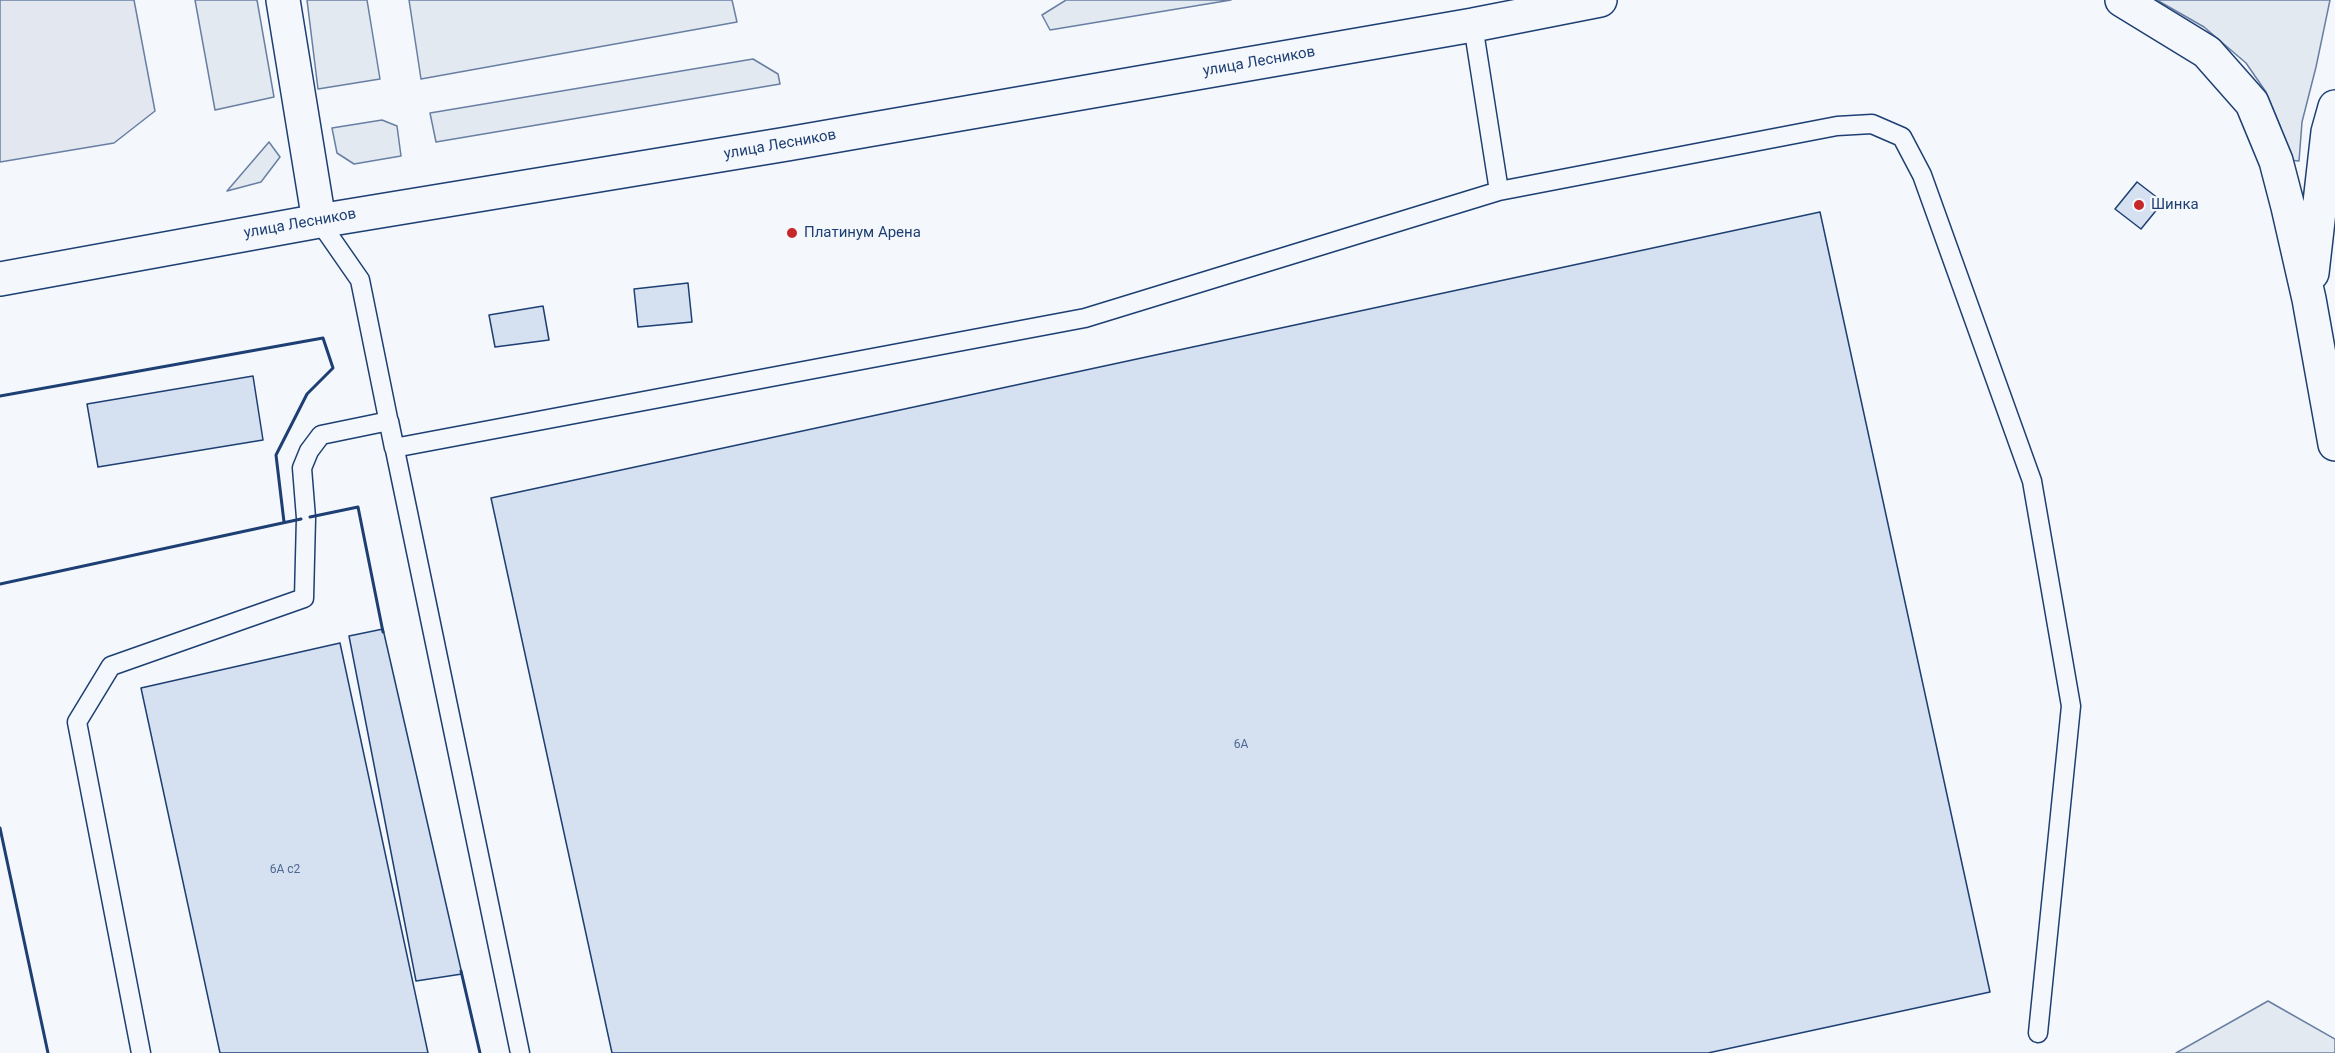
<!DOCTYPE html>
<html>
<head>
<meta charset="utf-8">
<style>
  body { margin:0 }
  canvas { display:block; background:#f4f7fb }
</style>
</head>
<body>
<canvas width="2335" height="1053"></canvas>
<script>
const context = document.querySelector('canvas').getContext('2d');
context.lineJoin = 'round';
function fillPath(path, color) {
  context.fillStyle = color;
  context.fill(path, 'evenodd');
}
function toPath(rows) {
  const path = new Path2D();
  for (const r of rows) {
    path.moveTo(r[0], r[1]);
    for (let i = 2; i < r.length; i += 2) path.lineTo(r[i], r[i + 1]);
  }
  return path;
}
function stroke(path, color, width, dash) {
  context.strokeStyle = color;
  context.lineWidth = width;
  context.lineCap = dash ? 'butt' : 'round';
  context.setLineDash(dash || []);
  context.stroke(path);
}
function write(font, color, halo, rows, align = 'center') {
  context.font = font + ' Roboto,sans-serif';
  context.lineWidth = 4.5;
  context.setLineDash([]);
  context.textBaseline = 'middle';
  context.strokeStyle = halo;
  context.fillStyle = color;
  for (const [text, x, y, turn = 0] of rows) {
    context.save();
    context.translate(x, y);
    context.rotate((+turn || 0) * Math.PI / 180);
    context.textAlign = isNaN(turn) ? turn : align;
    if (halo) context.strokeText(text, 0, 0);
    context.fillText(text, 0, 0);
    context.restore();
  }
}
const green = toPath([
  [195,0,257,0,274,97,215,110,195,0],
  [307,0,367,0,380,79,318,89,307,0],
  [409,0,732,0,737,22,421,79,409,0],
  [1066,0,1231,0,1050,30,1042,15,1066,0],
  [2157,0,2330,0,2316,67,2302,122,2299,161,2288,160,2280,126,2266,92,2246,63,2204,27,2157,0],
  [753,59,778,74,780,84,436,142,430,113,753,59],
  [382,120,397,126,401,156,354,164,337,153,332,128,382,120],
  [269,142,280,157,261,182,227,191,269,142],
  [2268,1001,2335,1039,2335,1053,2176,1053,2268,1001]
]);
fillPath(green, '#e3e9f0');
stroke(green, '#687fa3', 1.5);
const parking = toPath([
  [0,0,134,0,155,111,114,143,0,162,0,0]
]);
fillPath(parking, '#e3e8f0');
stroke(parking, '#687fa3', 1.5);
const building = toPath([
  [2137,182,2163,202,2141,229,2115,209,2137,182],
  [1820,212,1990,992,1708,1053,612,1053,491,498,1820,212],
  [688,283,692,322,638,327,634,289,688,283],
  [543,306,549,340,495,347,489,315,543,306],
  [253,376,263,440,98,467,87,404,253,376],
  [383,629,462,974,416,981,349,636,383,629],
  [340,643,428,1053,220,1053,141,688,340,643]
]);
fillPath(building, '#d5e0f0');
stroke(building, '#1d3f73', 1.5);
const lane = toPath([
  [1499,191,1837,126,1872,124,1902,137,1922,175,2032,481,2071,706,2038,1033],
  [319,221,360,280,394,448,1085,318,1499,191,1473,25],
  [141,1053,77,722,111,666,304,598,306,518,302,468,309,451,321,435,389,421,520,1053]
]);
const street = toPath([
  [283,0,319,221],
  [2122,0,2207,52,2252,103,2276,161,2288,207,2309,299,2335,444],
  [2312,273,2328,132,2335,107],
  [0,279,319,221,787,144,1473,25,1600,0]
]);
stroke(lane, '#1d3f73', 21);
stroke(street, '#1d3f73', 36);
stroke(lane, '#f4f7fb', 18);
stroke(street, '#f4f7fb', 33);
stroke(toPath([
  [0,396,323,338,333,368,307,394,276,455,284,522],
  [310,517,358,507,383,632],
  [0,584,301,519],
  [0,828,48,1053],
  [461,971,480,1053]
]), '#1d3f73', 3);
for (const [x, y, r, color] of [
  [2139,205,6,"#c62828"],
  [792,233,6,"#c62828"]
]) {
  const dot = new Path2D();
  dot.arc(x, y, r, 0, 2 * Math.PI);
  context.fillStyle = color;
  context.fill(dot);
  stroke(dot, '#f4f7fb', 2);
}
write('12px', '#4b6792', null, [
  ["6А",1241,745],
  ["6А с2",285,870]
]);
write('15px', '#1d3f73', '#f4f7fb', [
  ["улица Лесников",1259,62,-10],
  ["улица Лесников",780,145,-10],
  ["улица Лесников",300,224,-10]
]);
write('15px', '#1d3f73', '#f4f7fb', [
  ["Шинка",2151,205],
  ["Платинум Арена",804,233]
], 'left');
</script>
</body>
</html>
